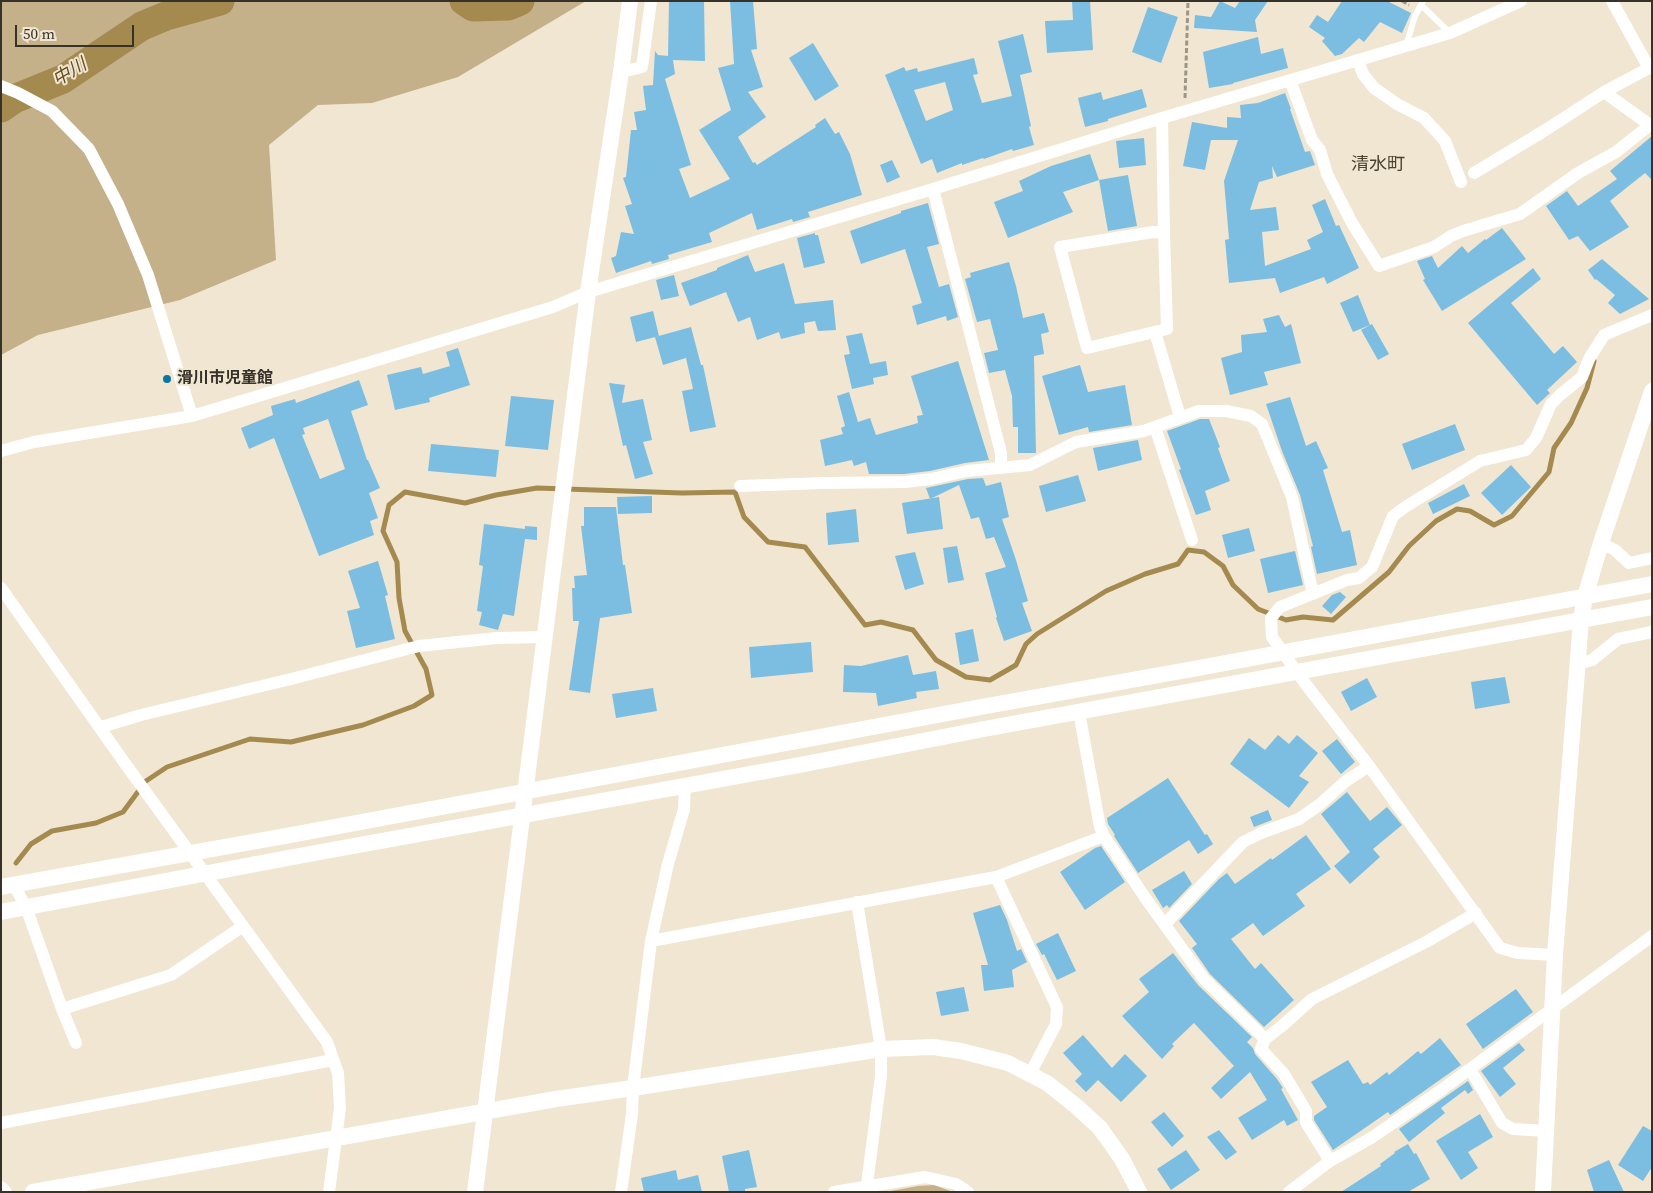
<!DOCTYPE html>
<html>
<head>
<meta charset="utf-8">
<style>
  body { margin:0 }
  #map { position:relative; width:1653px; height:1193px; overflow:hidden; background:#f0e6d1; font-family:"Source Serif 4",serif }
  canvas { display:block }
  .frame { position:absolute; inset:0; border:2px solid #36322a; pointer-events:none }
  .scale { position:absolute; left:15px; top:25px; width:119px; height:22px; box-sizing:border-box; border:2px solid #36322a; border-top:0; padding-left:6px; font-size:15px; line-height:18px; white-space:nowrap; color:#36322a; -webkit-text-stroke:4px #f0e6d1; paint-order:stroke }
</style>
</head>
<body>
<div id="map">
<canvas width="1653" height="1193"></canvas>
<div class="frame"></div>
<div class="scale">50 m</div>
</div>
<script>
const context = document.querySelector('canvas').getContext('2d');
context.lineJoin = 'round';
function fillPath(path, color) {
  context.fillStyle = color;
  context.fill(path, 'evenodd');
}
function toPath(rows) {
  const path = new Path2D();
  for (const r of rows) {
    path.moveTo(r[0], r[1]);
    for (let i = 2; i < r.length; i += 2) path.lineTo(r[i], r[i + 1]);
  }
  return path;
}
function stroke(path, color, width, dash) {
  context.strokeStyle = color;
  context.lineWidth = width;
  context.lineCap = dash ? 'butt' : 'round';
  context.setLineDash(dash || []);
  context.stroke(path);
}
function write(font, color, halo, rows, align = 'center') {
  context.font = font + ' "Source Serif 4","Noto Sans JP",serif';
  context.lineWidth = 4;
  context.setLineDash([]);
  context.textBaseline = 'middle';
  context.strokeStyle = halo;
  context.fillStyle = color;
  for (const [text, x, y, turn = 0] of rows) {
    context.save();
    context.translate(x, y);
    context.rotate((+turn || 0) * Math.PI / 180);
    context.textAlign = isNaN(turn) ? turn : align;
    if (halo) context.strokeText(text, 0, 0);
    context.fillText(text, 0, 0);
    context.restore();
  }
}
fillPath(toPath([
  [1,1,586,1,458,77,372,103,318,105,269,145,276,260,180,300,38,335,1,355],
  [934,1185,953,1192,885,1192,918,1186]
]), '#c4b18a');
stroke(toPath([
  [16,863,31,844,52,831,96,823,123,812,146,781,167,767,250,739,291,742,363,725,414,706,432,695,426,669,405,631,399,598,397,562,383,531,389,505,405,492,465,503,496,495,537,488,682,493,735,492,744,517,768,542,805,547,865,625,881,622,913,630,936,660,966,677,990,680,1016,665,1026,644,1037,634,1106,591,1145,574,1178,564,1188,550,1204,552,1223,566,1233,585,1258,609,1286,620,1303,617,1333,620,1389,572,1409,546,1436,521,1457,509,1470,511,1494,525,1512,516,1549,472,1554,448,1571,423,1587,388,1594,361]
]), '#a58a4f', 5);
stroke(toPath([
  [464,1,473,7,508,6,520,1],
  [1,108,14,99,63,79,142,26,166,16,220,1]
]), '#a58a4f', 29);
fillPath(toPath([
  [669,1,704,1,705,61,673,60,675,74,665,79,691,165,679,169,690,198,730,179,699,130,731,110,718,68,734,64,730,1,753,1,757,49,751,50,763,87,748,92,766,117,738,137,753,163,755,162,757,165,816,127,815,125,825,118,835,134,839,132,850,154,862,195,808,212,810,217,793,222,792,219,757,230,752,213,709,233,712,242,668,255,669,259,652,264,651,261,616,273,611,258,616,256,621,232,634,234,625,206,632,204,623,178,626,177,631,130,637,130,634,112,646,110,643,86,653,85,655,51,658,55,668,56],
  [1072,1,1090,1,1093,50,1047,53,1045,21,1073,20],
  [1220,1,1235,8,1240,1,1268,1,1255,20,1257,32,1194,28,1195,15,1211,17],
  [1342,1,1387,1,1411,13,1402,33,1380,22,1364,42,1359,38,1342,54,1335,56,1322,41,1325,38,1309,27,1317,15,1328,22],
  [1148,7,1178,17,1161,63,1132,52],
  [1023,34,1032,72,1020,75,1031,126,1029,127,1034,145,1013,151,1012,149,984,159,983,158,962,165,962,163,937,173,932,159,921,164,885,75,904,67,906,71,917,68,918,72,974,58,978,74,973,75,982,103,1012,96,998,41],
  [945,82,953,110,926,121,914,90],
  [1258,37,1261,54,1283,48,1288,68,1233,83,1233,84,1209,88,1203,52],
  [813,43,839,86,815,101,789,58],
  [1142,89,1147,107,1108,119,1108,121,1085,127,1078,98,1101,92,1103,100],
  [1285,93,1291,109,1290,109,1305,152,1310,151,1315,165,1277,177,1272,166,1273,178,1259,182,1250,210,1276,207,1279,230,1262,232,1265,266,1311,249,1307,240,1323,232,1312,205,1325,199,1336,226,1339,225,1359,268,1327,284,1324,277,1280,293,1275,278,1229,283,1225,240,1229,239,1224,181,1238,140,1211,140,1205,170,1183,166,1192,122,1227,128,1227,117,1241,118,1240,105,1258,103],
  [1652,136,1652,180,1645,173,1610,201,1629,227,1590,251,1578,236,1569,240,1546,206,1567,191,1578,206,1617,179,1610,171],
  [1144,138,1146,165,1119,168,1116,141],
  [1090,154,1099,180,1063,192,1073,212,1008,238,994,202,1023,191,1019,181,1051,166],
  [892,160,900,177,887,183,880,165],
  [1128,175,1137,226,1108,231,1099,180],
  [928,203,939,244,927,247,939,287,949,284,958,317,947,321,946,316,917,325,912,306,922,303,905,249,861,264,850,231,901,213,901,211],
  [1502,228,1526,259,1442,311,1423,280,1425,279,1417,261,1432,256,1438,268,1462,246,1468,253,1485,239,1486,240],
  [815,233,815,235,818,235,825,263,804,268,797,238],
  [748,255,755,272,784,263,795,304,833,300,836,330,818,331,815,321,804,323,805,333,781,339,779,332,757,340,750,317,738,322,726,292,690,306,681,283,717,270,717,268],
  [1602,259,1649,299,1620,314,1608,303,1615,295,1596,279,1595,280,1588,270],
  [1009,262,1016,286,1023,318,1044,313,1049,332,1041,334,1044,354,1034,356,1036,453,1018,453,1018,427,1013,427,1012,396,1005,370,989,373,984,353,998,350,990,319,977,322,965,279,971,277,970,273],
  [1533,268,1541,279,1511,303,1554,354,1563,346,1577,362,1547,390,1550,393,1537,405,1468,323],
  [674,275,679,296,661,300,656,280],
  [1358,295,1370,325,1353,332,1340,303],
  [653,311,659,336,636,342,630,317],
  [1279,315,1285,327,1291,324,1301,363,1264,372,1268,385,1230,395,1221,358,1242,352,1241,335,1267,332,1263,319],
  [1372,324,1389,354,1378,360,1361,330],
  [691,327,701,365,703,365,716,427,690,432,682,391,693,389,686,358,663,365,655,337],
  [862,333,870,364,886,361,888,375,873,378,874,384,852,389,844,355,850,354,846,336],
  [458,348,470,385,429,398,430,402,395,410,387,375,421,367,423,374,450,366,446,352],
  [958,361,989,460,965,463,930,471,904,474,869,474,866,462,854,466,852,460,825,466,820,440,843,434,841,428,845,426,837,396,849,392,858,422,870,418,876,435,918,423,917,416,923,415,911,376],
  [1080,365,1088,392,1125,385,1132,425,1089,432,1088,427,1059,435,1042,376],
  [359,380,368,405,351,411,367,460,368,460,380,488,369,493,378,518,370,521,374,535,319,556,274,438,249,449,241,428,273,415,271,406,295,399,296,403],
  [328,419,345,469,320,479,302,435,305,434,303,428],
  [609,383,625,385,622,403,643,399,652,440,643,442,653,474,635,479,626,445,623,446],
  [511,396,554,400,548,450,505,446],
  [1290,397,1306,446,1316,441,1328,468,1323,470,1342,532,1350,530,1357,565,1317,574,1311,547,1313,546,1300,495,1282,451,1266,404],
  [1200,419,1209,419,1220,447,1218,448,1230,481,1205,491,1211,510,1196,515,1179,470,1181,469,1167,431],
  [1455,424,1465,450,1412,470,1402,444],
  [1138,440,1142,460,1098,471,1093,448],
  [431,444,499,450,496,477,428,471],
  [1511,465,1531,487,1502,515,1481,493],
  [1078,475,1086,501,1046,512,1039,486],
  [983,478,986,486,1001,482,1009,517,1002,519,1016,560,1028,601,1022,603,1032,631,1004,641,996,618,997,617,985,573,1006,567,994,537,986,539,979,517,971,519,959,485,930,499,926,488,968,479],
  [1464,484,1470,496,1433,514,1428,503],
  [652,496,652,513,618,514,617,497],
  [939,497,943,529,907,534,902,503],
  [584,507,616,507,623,565,625,565,632,613,600,618,590,693,569,690,579,621,573,621,572,588,575,588,574,576,587,575,581,526,584,526],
  [856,509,859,542,828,545,826,513],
  [484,524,525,529,525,526,537,527,537,540,525,539,514,616,503,614,498,630,479,625,482,612,477,611,483,566,479,565],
  [1249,528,1255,551,1228,558,1222,535],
  [957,546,964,580,948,583,943,548],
  [1295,551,1303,585,1268,593,1260,559],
  [915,552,924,584,905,590,895,556],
  [378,561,388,595,385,596,395,639,356,648,347,611,360,608,348,571],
  [1340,592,1346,597,1331,614,1322,606,1332,595],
  [973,629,979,661,960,665,955,633],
  [811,642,813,672,751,678,749,647],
  [908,655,913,675,936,671,939,689,916,692,917,698,878,706,876,693,843,692,844,665,861,666],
  [1505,677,1510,703,1475,709,1471,682],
  [1367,678,1377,697,1351,711,1341,692],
  [653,688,657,711,616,718,612,694],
  [1278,735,1289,744,1297,735,1318,753,1299,776,1309,782,1289,808,1230,764,1249,738,1265,750],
  [1337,739,1355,762,1341,774,1322,751],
  [1168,778,1205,835,1207,834,1213,844,1198,854,1189,840,1138,873,1114,836,1115,835,1108,824,1107,818],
  [1347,792,1370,821,1387,807,1402,825,1373,849,1380,857,1350,884,1334,866,1350,852,1321,814],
  [1268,810,1272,820,1254,827,1250,817],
  [1306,835,1331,869,1296,894,1305,906,1263,936,1253,923,1231,939,1255,969,1261,963,1294,1000,1264,1027,1210,974,1192,948,1197,944,1179,921,1219,879,1227,873,1235,884,1271,858,1272,860],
  [1101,846,1125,882,1085,910,1060,872,1095,848],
  [1184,871,1192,884,1169,908,1167,905,1163,908,1152,890],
  [1000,905,1007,920,1017,951,1021,949,1027,962,1012,970,1014,987,984,991,981,965,988,965,973,913],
  [1058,933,1076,971,1057,980,1044,954,1042,955,1036,944],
  [1173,953,1198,985,1252,1037,1247,1042,1253,1048,1255,1054,1277,1079,1283,1088,1281,1089,1298,1120,1287,1126,1284,1120,1252,1140,1238,1118,1267,1100,1250,1072,1221,1099,1211,1088,1234,1066,1194,1023,1172,1044,1174,1046,1162,1059,1122,1016,1149,992,1139,979],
  [964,987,969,1011,941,1016,936,992],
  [1516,989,1533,1012,1483,1049,1466,1024],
  [1083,1035,1112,1068,1125,1054,1147,1076,1121,1102,1098,1080,1086,1092,1075,1081,1082,1074,1063,1053],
  [1440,1038,1461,1065,1390,1115,1388,1112,1333,1150,1314,1120,1314,1116,1327,1107,1311,1082,1348,1060,1363,1084,1368,1082,1370,1085,1387,1072,1389,1075,1418,1051,1421,1054],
  [1519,1043,1525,1050,1503,1068,1516,1084,1500,1097,1481,1071],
  [1468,1081,1473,1090,1468,1094,1465,1090,1441,1108,1445,1113,1409,1142,1399,1129],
  [1164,1112,1184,1136,1172,1147,1151,1122],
  [1480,1114,1493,1137,1468,1152,1478,1168,1461,1180,1436,1141],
  [1643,1126,1652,1131,1652,1167,1643,1181,1618,1165],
  [1219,1130,1237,1152,1226,1160,1207,1137],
  [1408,1144,1414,1154,1416,1153,1430,1179,1408,1192,1341,1192,1381,1166,1380,1164,1395,1153,1394,1152],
  [749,1150,757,1187,745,1189,745,1192,729,1192,722,1156],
  [1186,1150,1200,1170,1171,1190,1157,1169],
  [1609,1160,1624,1192,1594,1192,1587,1170],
  [676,1170,678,1180,698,1175,702,1192,644,1192,641,1178]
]), '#7cbee1');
stroke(toPath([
  [1402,1,1409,5],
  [1185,98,1188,1]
]), '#9d9686', 3, [5, 2.5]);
stroke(toPath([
  [1421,5,1450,33],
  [1406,46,1415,16,1423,1]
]), '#fff', 6);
stroke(toPath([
  [1358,60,1363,74,1374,88,1397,104,1424,118,1445,141,1461,182],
  [621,72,642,67,651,1],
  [1290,80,1312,140,1320,150,1327,174,1352,223,1379,266,1434,247,1451,236,1463,231,1520,214,1578,173,1616,152,1650,125],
  [1,86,18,93,52,111,89,149,118,204,148,275,192,416],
  [1604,92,1650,125,1652,124],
  [1162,118,1164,233,1167,329,1087,348,1060,247,1153,232,1164,233],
  [1474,173,1544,131,1604,92,1649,68,1612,1],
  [933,189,1001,453,1001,468],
  [1155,332,1180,417],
  [1155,427,1192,540],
  [1,451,34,442,192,416,553,307,588,292,933,189,1162,118,1450,33,1521,1],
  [740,486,824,483,905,482,931,479,967,471,1030,465,1076,442,1144,431,1199,411,1226,411,1251,416,1262,424,1292,497,1313,594],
  [1601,543,1615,550,1629,563,1652,558],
  [1,588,124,762,327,1042,338,1073,340,1108,329,1192],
  [1578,664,1592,660,1618,639,1652,632],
  [1079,712,1100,827,1104,836,1146,899,1204,979,1265,1039],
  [101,727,141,715,291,679,419,646,497,638,545,637],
  [996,877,1057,1007,1056,1024,1030,1074],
  [14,885,26,907,62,1009],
  [857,902,881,1049,881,1076,866,1192],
  [1165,924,1243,842,1261,833,1299,819,1319,805,1346,781,1369,766],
  [651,941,996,877,1104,836],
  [1555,955,1518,953,1500,948,1369,766,1304,682,1272,637,1271,618,1280,607,1347,580,1359,578,1372,567,1393,516,1405,507,1480,461,1526,450,1536,438,1551,404,1560,395,1582,377,1589,359,1604,335,1652,315],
  [76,1043,62,1009,171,975,243,926],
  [1470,1069,1502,1123,1513,1129,1546,1131],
  [1,1123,333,1060],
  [1330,1161,1306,1122,1306,1111,1284,1074,1261,1049,1265,1039,1282,1026,1312,999,1426,942,1476,913],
  [1,1187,6,1192],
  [621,1192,632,1114,633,1088,651,941,668,864,684,809,685,785],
  [834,1192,925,1177,956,1184,968,1192],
  [1289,1192,1330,1161,1371,1138,1437,1093,1652,936]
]), '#fff', 12);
stroke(toPath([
  [1,887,291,835,981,707,1193,669,1652,584],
  [1,912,304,855,805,764,984,729,1652,607],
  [33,1192,556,1099,633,1088,881,1049,933,1047,961,1051,1008,1063,1047,1083,1076,1106,1100,1128,1122,1159,1139,1192],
  [475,1192,588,292,621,72,630,1],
  [1543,1192,1555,955,1581,620,1585,597,1601,543,1652,391]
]), '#fff', 16);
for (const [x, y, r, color] of [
  [167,379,5,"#0977a1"]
]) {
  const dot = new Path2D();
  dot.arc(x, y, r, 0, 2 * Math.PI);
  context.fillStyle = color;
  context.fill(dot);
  stroke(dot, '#f0e6d1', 2);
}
write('bold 16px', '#36322a', '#f0e6d1', [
  ["滑川市児童館",177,379]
], 'left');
write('italic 18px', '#604c1e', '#f0e6d1', [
  ["中川",70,73,-31]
]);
write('18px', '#4a4231', '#f0e6d1', [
  ["清水町",1378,165]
]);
</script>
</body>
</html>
